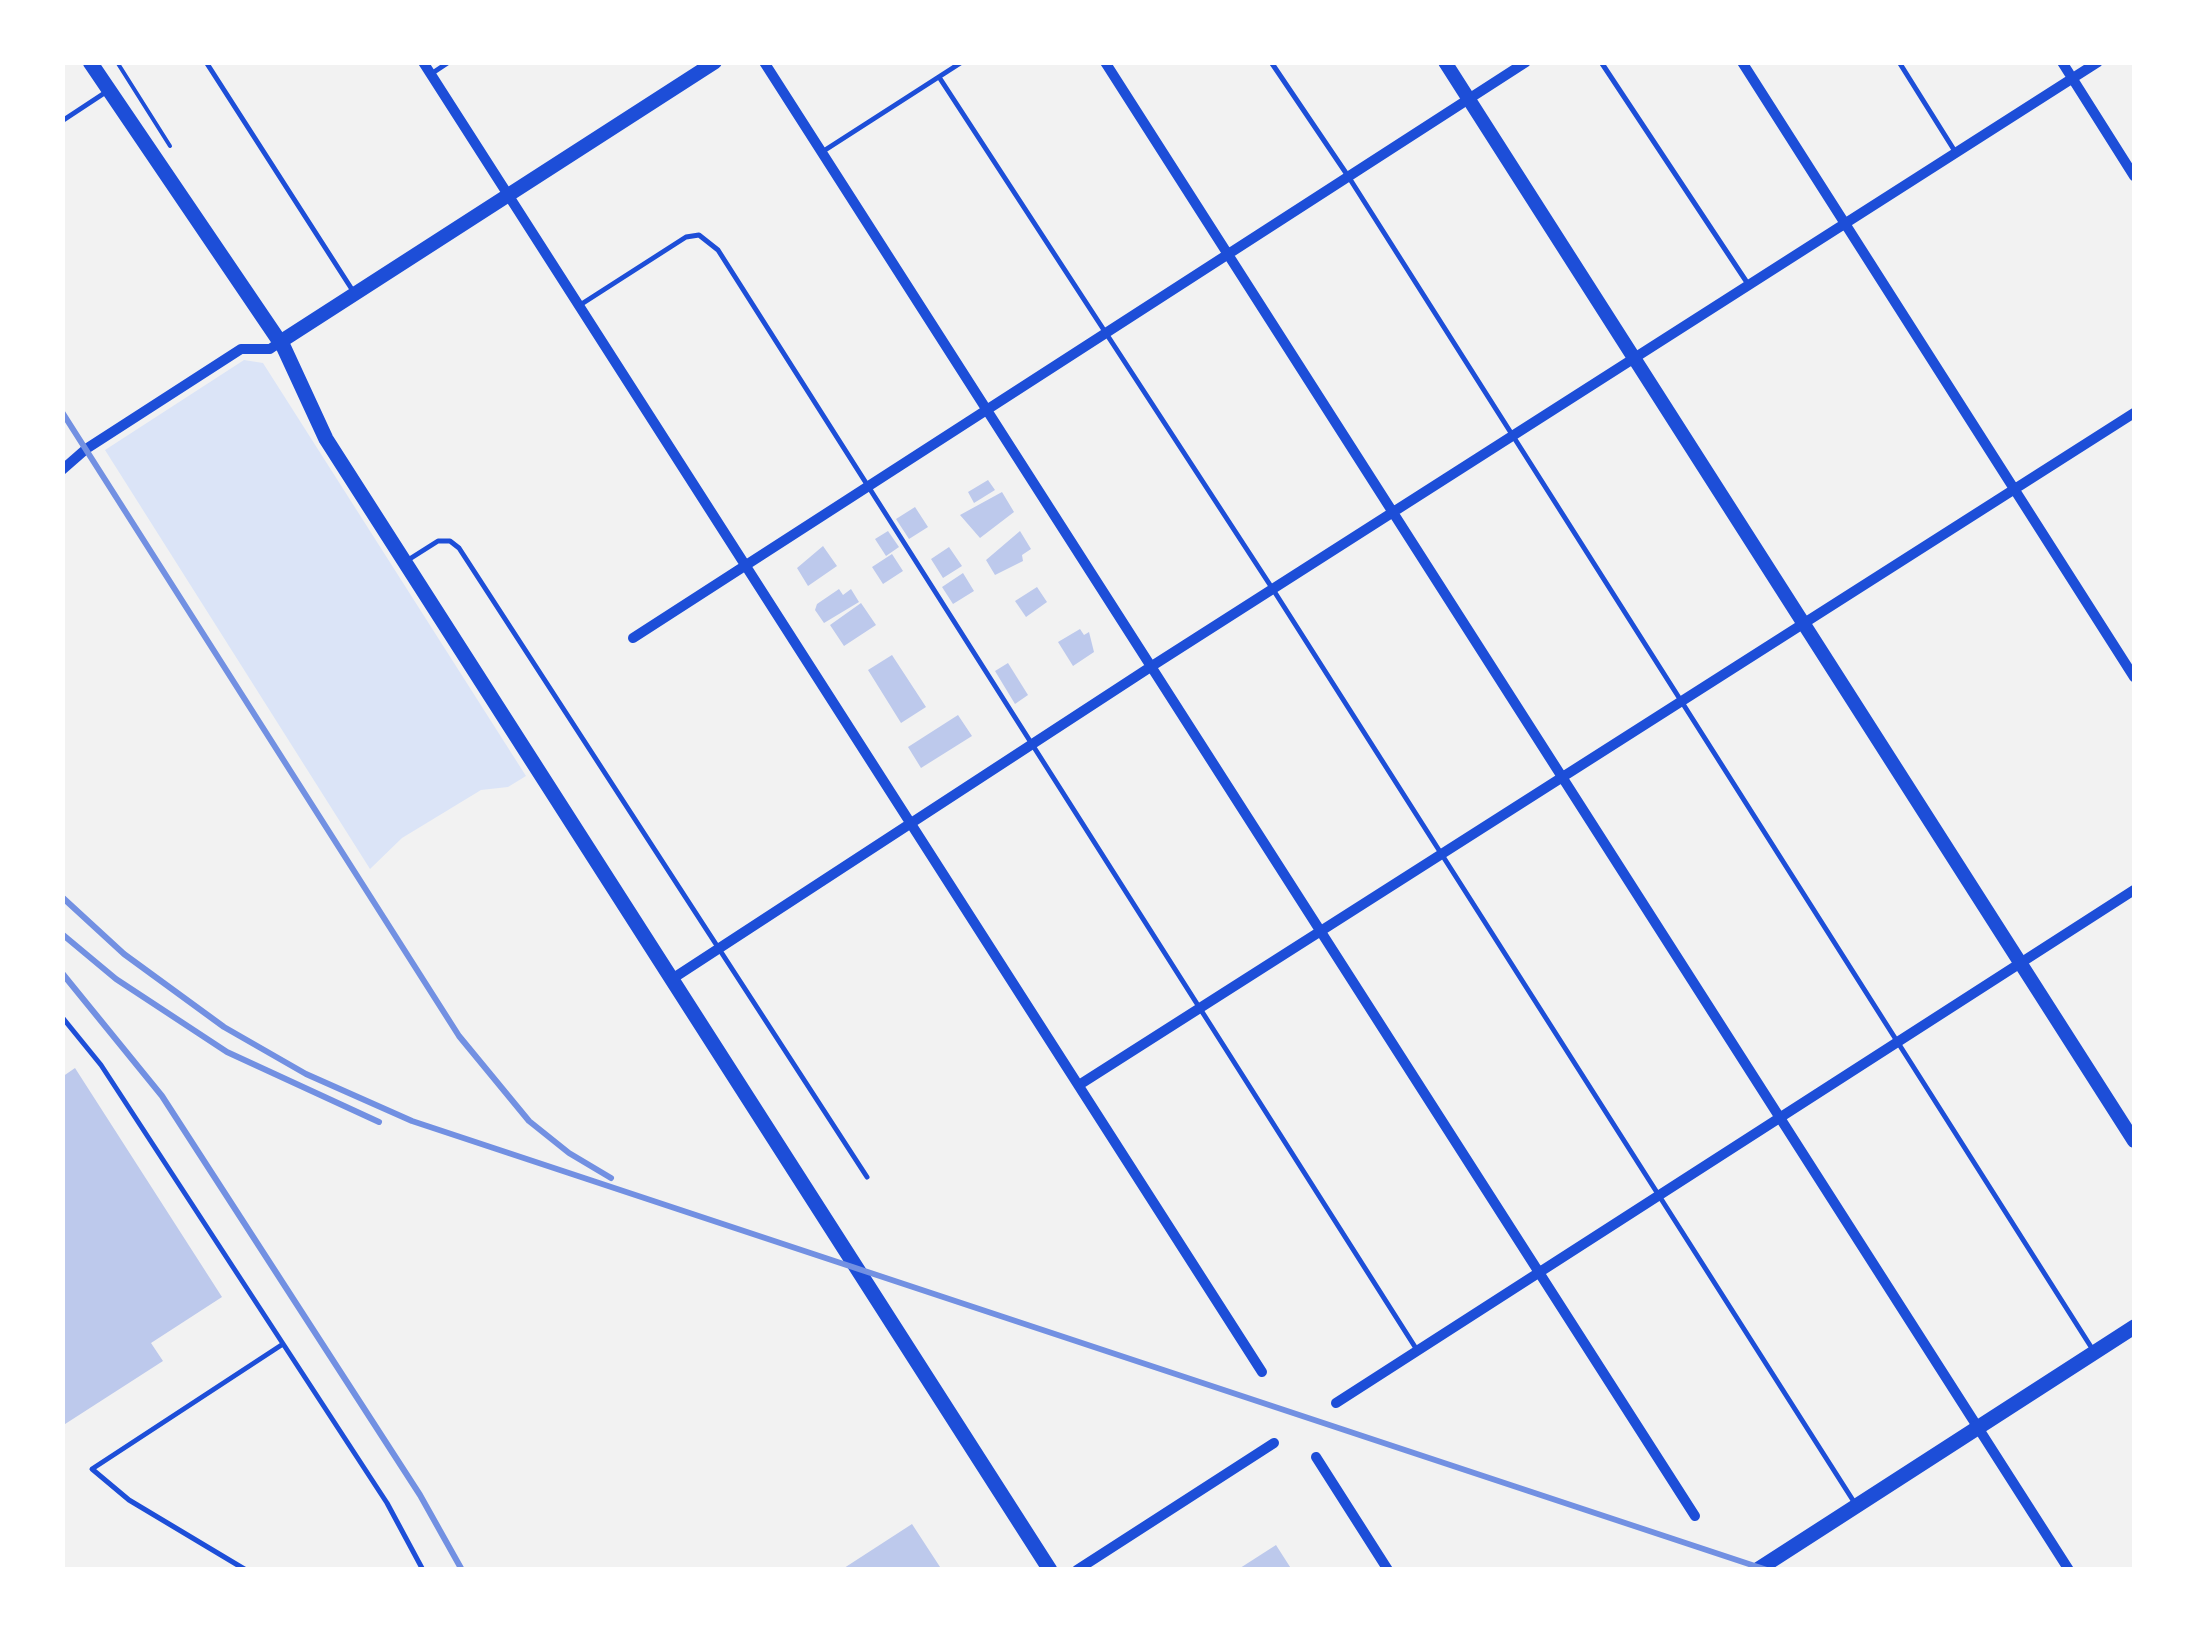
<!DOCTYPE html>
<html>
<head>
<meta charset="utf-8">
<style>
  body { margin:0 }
  #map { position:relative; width:2197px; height:1632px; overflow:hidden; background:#f2f2f2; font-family:Signika,sans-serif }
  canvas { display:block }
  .frame { position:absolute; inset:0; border:65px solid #fff; pointer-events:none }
</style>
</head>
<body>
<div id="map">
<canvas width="2197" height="1632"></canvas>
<div class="frame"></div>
</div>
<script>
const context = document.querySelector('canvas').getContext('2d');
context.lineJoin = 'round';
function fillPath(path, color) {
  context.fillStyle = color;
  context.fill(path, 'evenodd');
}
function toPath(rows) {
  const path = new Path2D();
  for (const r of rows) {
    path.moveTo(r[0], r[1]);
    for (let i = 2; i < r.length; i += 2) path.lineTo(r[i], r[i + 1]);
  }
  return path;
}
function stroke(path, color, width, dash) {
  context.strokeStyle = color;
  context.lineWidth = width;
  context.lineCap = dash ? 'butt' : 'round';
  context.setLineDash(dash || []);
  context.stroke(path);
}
fillPath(toPath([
  [244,360,263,363,526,776,508,787,481,790,402,838,370,869,105,450]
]), '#dbe4f7');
fillPath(toPath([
  [988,480,995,490,974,503,968,492],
  [1002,492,1014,512,980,538,960,515],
  [915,507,928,527,909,539,896,519],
  [888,531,899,547,886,556,875,539],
  [1020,531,1031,549,1022,555,1023,561,995,575,986,560],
  [823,546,837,566,808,586,797,568],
  [949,547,962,566,943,578,931,559],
  [892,554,903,571,883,584,872,567],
  [963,573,974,591,953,604,942,587],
  [1037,587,1047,602,1026,617,1015,601],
  [839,589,843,595,851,589,859,602,824,623,815,610,817,604],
  [861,603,876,625,844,646,830,625],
  [1080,629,1084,635,1089,632,1094,652,1073,666,1058,642],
  [892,655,926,707,901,723,868,670],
  [1008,663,1028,695,1015,704,995,671],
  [958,715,972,736,921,768,908,747],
  [75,1068,222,1297,151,1343,163,1361,62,1426,62,1077],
  [912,1524,942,1570,841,1570],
  [1276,1545,1292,1570,1237,1570]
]), '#bdc9ec');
stroke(toPath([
  [117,62,170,146]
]), '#1d4ed8', 4);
stroke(toPath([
  [206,62,353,291],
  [1271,62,1348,176,2093,1350],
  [1601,62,1748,284],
  [1899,62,1956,153],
  [431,74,449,62],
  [939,77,1274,591,1856,1505],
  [62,121,106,92],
  [822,152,962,62],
  [580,305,686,237,699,235,718,250,1417,1350],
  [408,560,438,541,450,541,459,548,867,1177],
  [62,1017,101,1065,387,1503,423,1570],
  [246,1570,129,1500,92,1469,283,1344]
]), '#1d4ed8', 5);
stroke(toPath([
  [423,62,1262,1372],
  [764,62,1695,1516],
  [1105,62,2069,1570],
  [1742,62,2134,677],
  [2062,62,2134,176],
  [62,470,86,449,241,349,270,349,280,342],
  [633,638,1526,62],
  [672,979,1152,666,2098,62],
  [1079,1085,2134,413],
  [1336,1403,2134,890],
  [1316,1457,1388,1570],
  [1077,1570,1274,1443]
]), '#1d4ed8', 10);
stroke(toPath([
  [1445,62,2134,1141],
  [280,342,715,62]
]), '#1d4ed8', 14);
stroke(toPath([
  [90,62,284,348,326,439,1050,1570],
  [1757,1570,2134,1327]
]), '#1d4ed8', 15);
stroke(toPath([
  [62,412,459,1036,529,1121,569,1153,611,1178],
  [62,897,124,954,224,1027,306,1074,412,1121,1767,1570],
  [62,934,116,979,227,1052,379,1122],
  [62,973,162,1096,420,1495,462,1570]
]), '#7290e2', 6);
</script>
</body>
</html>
